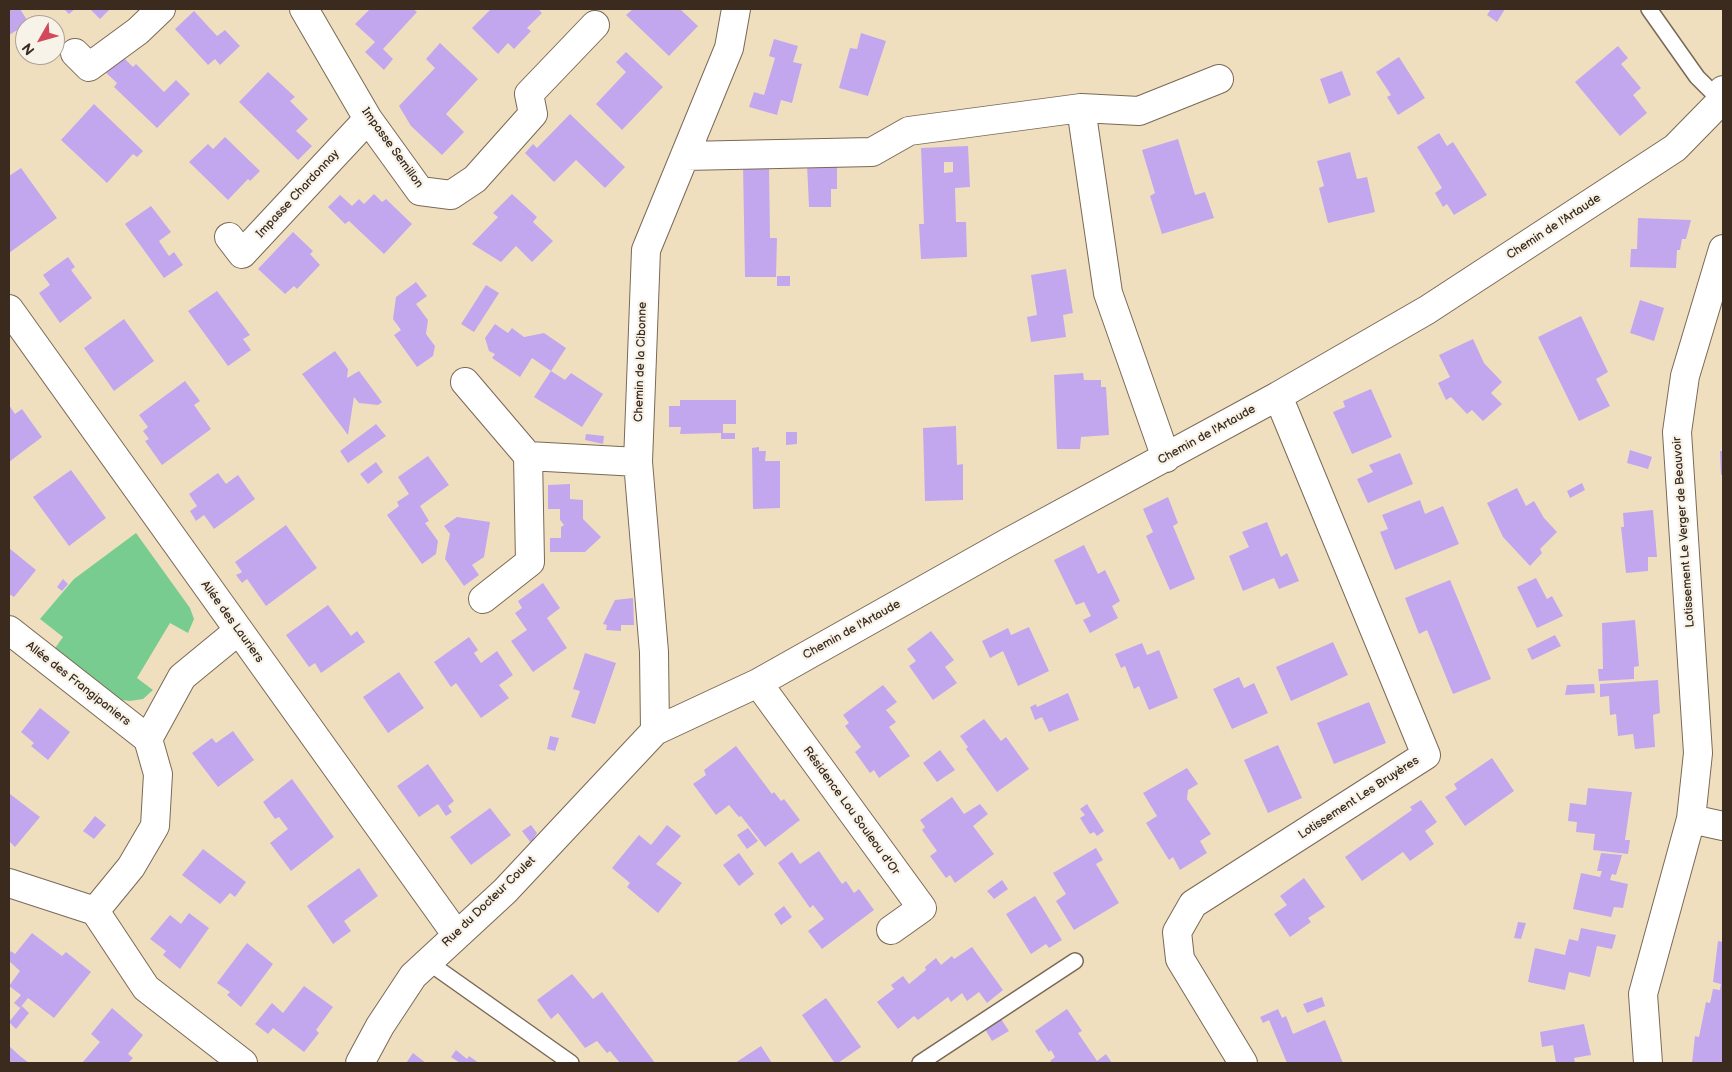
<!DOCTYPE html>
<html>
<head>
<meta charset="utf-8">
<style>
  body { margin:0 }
  #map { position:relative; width:1732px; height:1072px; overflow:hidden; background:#f0dfbf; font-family:"Balsamiq Sans",sans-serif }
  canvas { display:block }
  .frame { position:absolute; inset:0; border:10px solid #3b2a1e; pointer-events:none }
  .north { position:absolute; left:15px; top:15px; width:50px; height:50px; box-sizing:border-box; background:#f7f3e8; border:1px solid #aca397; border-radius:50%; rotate:232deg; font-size:14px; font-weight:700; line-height:20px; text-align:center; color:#3b2a1e }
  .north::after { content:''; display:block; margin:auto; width:18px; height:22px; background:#d1495b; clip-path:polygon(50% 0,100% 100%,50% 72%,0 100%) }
</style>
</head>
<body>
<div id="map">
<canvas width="1732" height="1072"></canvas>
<div class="frame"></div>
<div class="north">N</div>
</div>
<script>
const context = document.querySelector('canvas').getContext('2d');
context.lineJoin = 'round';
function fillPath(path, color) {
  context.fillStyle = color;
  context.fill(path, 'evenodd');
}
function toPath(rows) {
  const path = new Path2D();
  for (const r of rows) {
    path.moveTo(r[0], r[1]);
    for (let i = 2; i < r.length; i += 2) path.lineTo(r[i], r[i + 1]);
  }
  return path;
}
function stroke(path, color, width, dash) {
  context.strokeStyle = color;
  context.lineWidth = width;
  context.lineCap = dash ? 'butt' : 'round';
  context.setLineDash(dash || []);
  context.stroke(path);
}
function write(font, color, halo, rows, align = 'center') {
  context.font = font + ' "Balsamiq Sans",sans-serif';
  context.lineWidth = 4.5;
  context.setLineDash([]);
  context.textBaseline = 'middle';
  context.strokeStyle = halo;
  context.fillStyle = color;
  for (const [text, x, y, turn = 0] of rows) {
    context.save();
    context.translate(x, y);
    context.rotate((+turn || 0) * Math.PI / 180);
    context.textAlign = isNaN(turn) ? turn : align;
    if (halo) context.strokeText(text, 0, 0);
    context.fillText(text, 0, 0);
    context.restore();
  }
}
fillPath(toPath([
  [136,533,190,608,194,619,188,633,170,623,137,678,153,690,143,699,130,701,115,699,53,651,63,637,40,619,74,579]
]), '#78cc8f');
fillPath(toPath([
  [9,9,20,9,29,23,9,35],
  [64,9,75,9,69,14],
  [90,9,110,9,100,19],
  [370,9,413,9,417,12,383,49,393,59,384,70,365,52,375,42,355,24],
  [491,9,538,9,542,13,527,28,531,31,514,49,508,43,498,54,472,28],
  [633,9,680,9,698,26,669,56,626,15],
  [1491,9,1505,9,1497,22,1487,15],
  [194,11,217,36,225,30,240,46,220,65,215,59,208,65,175,29],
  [861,33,886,41,868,96,839,88,850,48,857,49],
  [774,39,798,46,793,62,802,64,792,103,781,100,777,115,749,107,754,92,764,95,775,58,769,56],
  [440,43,478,79,446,114,464,132,442,155,411,126,399,106,435,68,426,59],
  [1618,46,1628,58,1621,64,1641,88,1633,95,1647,113,1620,136,1575,82],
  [626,52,663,87,622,130,596,104,626,72,616,62],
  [121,55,133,67,136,64,164,92,176,80,190,94,157,128,114,87,117,83,102,69],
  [1399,57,1425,98,1398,115,1387,97,1391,95,1376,72],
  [1342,71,1351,95,1329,104,1320,79],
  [268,72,295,97,290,101,308,119,296,131,312,146,298,160,239,102],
  [94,104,143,151,137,157,133,154,107,183,61,140],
  [570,114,625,167,605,188,576,160,554,182,525,153,533,144,537,148],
  [1439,133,1447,146,1453,142,1487,195,1454,215,1447,204,1443,207,1435,193,1442,188,1417,147],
  [225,137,260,171,250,181,248,179,228,200,189,162,208,144,213,149],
  [1178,139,1195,195,1205,192,1214,218,1162,234,1150,196,1155,193,1142,150],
  [968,146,970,187,955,188,956,222,966,222,967,257,921,259,919,224,924,224,921,148],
  [944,162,953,162,953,172,944,173],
  [1350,152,1357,179,1367,177,1375,212,1328,223,1319,188,1324,186,1317,161],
  [837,162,837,189,831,189,831,207,809,207,807,164],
  [769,164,770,238,777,238,776,277,745,277,743,165],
  [21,168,57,218,9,253,9,176],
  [374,194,382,202,386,199,412,224,384,254,349,221,345,224,328,207,340,195,352,206,359,199,364,204],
  [512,194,537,217,533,222,553,241,532,262,516,246,501,262,472,244,498,217,493,213],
  [151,206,171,232,159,241,169,256,174,252,183,265,164,278,125,224],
  [1638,218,1691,220,1686,239,1682,239,1680,250,1677,250,1676,268,1630,267,1631,249,1637,249],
  [293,232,313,251,310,254,320,265,297,289,294,286,285,294,258,269],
  [68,257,75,267,71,270,92,298,60,323,39,293,50,285,43,275],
  [1066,269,1073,313,1063,315,1066,337,1031,342,1027,317,1037,315,1031,275],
  [777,276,790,276,790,286,777,286],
  [416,282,427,296,416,304,428,320,426,334,435,346,433,356,417,367,394,335,401,330,393,319,396,297],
  [486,285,499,293,474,332,461,324],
  [217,291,250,335,243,339,251,350,228,366,188,311],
  [1640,300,1664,308,1654,341,1630,333],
  [1581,316,1608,372,1596,379,1610,406,1579,421,1538,337],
  [124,319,154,361,114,391,84,348],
  [495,324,508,333,512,328,524,337,544,333,566,348,551,371,532,358,520,377,492,358,495,354,489,351,485,338],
  [1473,339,1484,363,1502,382,1491,393,1502,404,1483,421,1472,410,1467,414,1451,397,1446,400,1438,383,1450,377,1439,355],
  [335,351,348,369,347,378,359,371,382,402,378,405,359,403,354,397,348,435,302,374],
  [551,371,565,380,571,373,603,394,582,427,534,397],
  [1083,373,1084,380,1101,380,1101,387,1106,387,1109,435,1081,437,1080,449,1057,449,1054,375],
  [185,381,200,401,194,405,211,429,162,465,145,441,149,439,143,431,148,427,139,415],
  [1371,389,1392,437,1352,454,1333,412,1345,407,1343,401],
  [680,400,736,400,736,424,723,424,723,433,735,433,735,439,721,439,721,433,680,434,681,427,669,427,669,406,680,406],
  [9,405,15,414,22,409,42,437,9,462],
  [376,424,386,436,348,463,340,451],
  [956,426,957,465,963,464,963,500,925,501,923,428],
  [786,432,797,432,797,444,786,445],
  [586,434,604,436,603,444,585,440],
  [759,447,759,451,766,451,765,461,780,461,780,508,753,509,752,448],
  [1630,450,1652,457,1648,469,1627,463],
  [1720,451,1723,451,1723,474,1721,475],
  [1400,453,1413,484,1368,503,1357,479,1373,472,1369,465],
  [428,456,449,485,420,506,429,521,425,523,438,541,436,554,422,564,387,515,399,506,397,502,409,494,398,477],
  [376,462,383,472,368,484,360,474],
  [71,470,106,518,69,546,33,497],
  [218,473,226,484,238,475,255,499,214,529,204,515,196,521,190,511,197,506,189,494],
  [1582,483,1585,490,1570,498,1567,491],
  [570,484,570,499,583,500,583,519,601,537,585,552,550,552,550,538,561,538,561,527,564,525,560,520,560,509,548,509,548,485],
  [1517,488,1526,506,1534,501,1544,518,1557,532,1540,549,1542,553,1530,566,1503,537,1487,503],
  [1168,497,1178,523,1173,526,1195,579,1170,590,1146,536,1153,532,1143,509],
  [1420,500,1425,514,1443,506,1459,544,1395,570,1380,532,1388,529,1382,515],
  [1653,510,1657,557,1648,557,1648,571,1626,573,1621,527,1624,527,1623,513],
  [457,517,490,522,484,557,472,565,479,575,464,586,445,559,450,534,444,526],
  [1267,522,1281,557,1287,553,1299,581,1279,589,1274,578,1243,591,1229,556,1249,547,1242,532],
  [286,525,317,568,266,606,247,579,242,583,236,575,242,572,235,562],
  [1084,545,1098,574,1105,570,1120,601,1112,606,1118,618,1090,633,1083,620,1091,616,1084,602,1076,605,1054,560],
  [9,548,36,570,14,597,9,594],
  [1536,578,1547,599,1552,596,1563,616,1537,628,1517,587],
  [63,579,68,584,62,591,57,587],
  [1450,580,1491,679,1453,694,1427,630,1419,634,1405,598],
  [543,583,560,608,547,618,567,648,533,672,511,641,527,630,515,613,522,608,518,601],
  [633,598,634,625,621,625,621,631,606,630,607,625,603,624,615,600],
  [328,605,351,636,357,631,365,642,321,673,315,663,309,667,286,635],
  [1635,620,1639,666,1634,667,1634,679,1599,681,1598,669,1603,669,1602,623],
  [1029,627,1049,671,1018,686,1003,651,990,658,982,641,1008,628,1011,635],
  [931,631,954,660,945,667,957,683,933,700,909,666,916,661,907,649],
  [1555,635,1561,646,1532,660,1527,649],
  [469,637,478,650,474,653,481,663,497,651,513,675,499,685,509,698,481,718,456,683,451,687,434,662],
  [1333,642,1348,675,1291,701,1276,667],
  [1142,643,1147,655,1159,650,1178,698,1149,710,1139,686,1134,689,1125,666,1121,668,1115,654],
  [585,653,616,663,595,724,571,717,580,691,573,689],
  [399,672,424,708,388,733,363,697],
  [1239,677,1244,688,1254,683,1268,713,1232,729,1213,689],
  [1658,680,1660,713,1653,715,1655,747,1635,749,1633,734,1618,736,1616,714,1610,715,1609,696,1600,697,1600,684],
  [1594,684,1595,693,1565,695,1567,685],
  [883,685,897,702,886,710,896,722,889,727,910,756,879,778,874,770,870,773,855,752,861,747,845,726,849,723,843,715],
  [1068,693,1079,720,1049,732,1042,717,1035,720,1030,707,1036,704,1037,707],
  [1369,702,1386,743,1334,764,1317,723],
  [40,708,70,732,48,760,31,746,34,743,21,732],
  [984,719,1001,741,1006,737,1029,769,997,792,966,749,968,747,960,736],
  [233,731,254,760,218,787,192,753,212,738,216,743],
  [550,736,559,738,555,751,547,749],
  [1278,745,1302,798,1268,813,1244,760],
  [736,746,772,794,774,792,781,801,784,799,800,820,765,847,741,816,739,817,729,805,716,815,693,784,706,775,704,770],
  [940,750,955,770,937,782,923,763],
  [1492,758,1514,791,1465,826,1445,797,1457,789,1454,784],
  [428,764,454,801,448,806,452,812,446,816,438,804,419,817,397,786],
  [1187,768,1198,784,1188,790,1187,799,1211,834,1200,841,1207,853,1180,870,1173,857,1169,860,1146,823,1157,816,1143,793],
  [292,779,334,837,291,871,270,843,288,829,279,817,275,819,263,802],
  [1588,788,1632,792,1625,840,1630,840,1628,854,1593,850,1595,834,1576,832,1577,822,1568,821,1570,803,1586,805],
  [10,794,40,817,15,847,9,841],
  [952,797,964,814,980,804,988,814,973,826,994,854,955,883,950,875,946,878,930,856,937,851,922,830,925,827,920,820],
  [1421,800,1437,822,1425,831,1434,844,1410,861,1403,852,1362,881,1345,857,1412,810,1410,807],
  [1087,804,1104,831,1097,836,1094,832,1090,834,1080,818,1085,815,1080,809],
  [490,808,511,835,471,865,450,837],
  [95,816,106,825,94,839,83,831],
  [531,825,537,833,531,843,522,831],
  [667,825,681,836,656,864,682,883,658,913,627,887,630,883,612,868,639,835,651,845],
  [748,828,758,841,747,849,737,835],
  [1096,848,1103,860,1096,864,1119,903,1074,930,1056,901,1066,894,1053,873],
  [203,849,246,882,235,897,230,893,220,904,182,875],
  [819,851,842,884,846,881,854,893,859,889,874,910,822,949,808,931,824,919,813,905,810,908,778,863,792,852,800,864],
  [739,853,754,874,739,886,723,865],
  [1601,853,1622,855,1616,875,1612,874,1610,880,1628,884,1623,908,1614,907,1611,917,1573,909,1581,873,1600,877,1602,871,1597,871],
  [359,868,378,896,344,921,351,931,333,944,307,906],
  [1304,878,1325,907,1308,918,1311,922,1290,937,1274,914,1287,905,1280,896],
  [1002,880,1008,889,994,899,987,891],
  [1035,896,1062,940,1049,948,1046,944,1031,954,1006,914],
  [784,906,792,917,781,925,774,914],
  [189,913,209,928,180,969,163,955,166,951,150,939,170,915,181,924],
  [1518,922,1526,923,1521,939,1514,938],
  [1581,928,1616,935,1612,949,1597,946,1590,977,1569,972,1565,990,1528,982,1535,948,1565,955,1569,939,1578,941],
  [32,933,62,956,66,952,91,972,54,1018,28,998,20,1008,14,1003,21,995,9,986,20,971,9,961,9,954,11,951,15,954],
  [1718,941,1723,942,1723,1063,1692,1063,1695,1036,1699,1037,1706,1002,1710,1003,1713,989,1720,990,1721,984,1713,982],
  [247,943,273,964,241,1007,227,995,230,992,217,983],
  [972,947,1003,990,987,1003,979,992,967,1001,962,993,951,1002,948,997,918,1020,914,1016,898,1029,877,1002,894,989,891,985,903,976,909,984,926,970,925,967,936,958,941,965,952,956,954,959],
  [572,974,593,999,602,992,655,1063,620,1063,610,1051,607,1053,597,1041,585,1048,558,1013,551,1019,537,1000],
  [304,986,333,1007,316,1030,319,1033,304,1052,273,1028,268,1034,255,1024,272,1003,283,1013],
  [1322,997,1325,1006,1307,1013,1303,1004],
  [826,998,861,1047,838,1063,834,1062,802,1015],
  [22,1006,29,1013,16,1029,9,1022],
  [112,1008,143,1035,128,1054,133,1058,128,1063,82,1063,100,1042,91,1034],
  [1067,1009,1082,1031,1078,1033,1097,1061,1106,1054,1112,1063,1052,1063,1050,1061,1055,1057,1051,1050,1049,1052,1035,1031],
  [1278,1009,1282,1018,1286,1016,1293,1034,1325,1020,1343,1063,1287,1063,1269,1020,1263,1023,1260,1017],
  [1001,1019,1009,1031,992,1041,985,1029],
  [1584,1024,1591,1055,1574,1058,1575,1062,1556,1063,1553,1045,1542,1047,1540,1032],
  [9,1046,20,1056,29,1063,9,1063],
  [761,1046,772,1063,735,1063],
  [456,1050,467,1059,469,1056,479,1063,460,1063,451,1057],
  [413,1053,426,1063,406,1063]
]), '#c2a7ef');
const lane = toPath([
  [1649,9,1697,77,1721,101],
  [428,962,571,1063],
  [920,1063,1075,961]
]);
const street = toPath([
  [304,9,368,119,420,191,451,195,475,179,533,114,529,94,595,25],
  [75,53,89,67,138,31,161,9],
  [1081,108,1139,111,1219,79],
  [685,156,872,152,909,131,1081,108,1108,293,1166,458],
  [229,237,242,254,368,119],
  [9,309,456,934],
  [465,382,528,456,638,462],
  [483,599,530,562,528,456],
  [9,630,148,739],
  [238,631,182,677,148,739,158,774,155,826,131,867,95,911,146,988,243,1063],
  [758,683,922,908,891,930],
  [655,731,654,652,638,462,646,250,729,48,736,9],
  [1691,819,1723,826],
  [9,883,95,911],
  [360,1063,380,1026,413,976,505,891,655,731,758,683,1007,543,1278,396,1427,310,1675,148,1721,101,1723,90],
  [1243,1063,1180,959,1177,932,1193,904,1426,755,1278,396],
  [1648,1063,1643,994,1691,819,1698,753,1677,432,1685,376,1723,249]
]);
stroke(lane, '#7a6956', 18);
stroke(street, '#7a6956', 30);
stroke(lane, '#fff', 15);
stroke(street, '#fff', 28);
write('12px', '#3b2a1e', '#f7f3e8', [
  ["Impasse Semillon",392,148,54],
  ["Impasse Chardonnay",298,194,-47],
  ["Chemin de l'Artaude",1554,227,-33],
  ["Chemin de la Cibonne",641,362,-88],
  ["Chemin de l'Artaude",1207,435,-29],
  ["Lotissement Le Verger de Beauvoir",1684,532,-94],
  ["Allée des Lauriers",232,622,54],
  ["Chemin de l'Artaude",852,630,-29],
  ["Allée des Frangipaniers",78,684,38],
  ["Lotissement Les Bruyères",1359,798,-33],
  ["Résidence Lou Souleou d'Or",851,811,54],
  ["Rue du Docteur Coulet",489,902,-44]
]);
</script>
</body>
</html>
